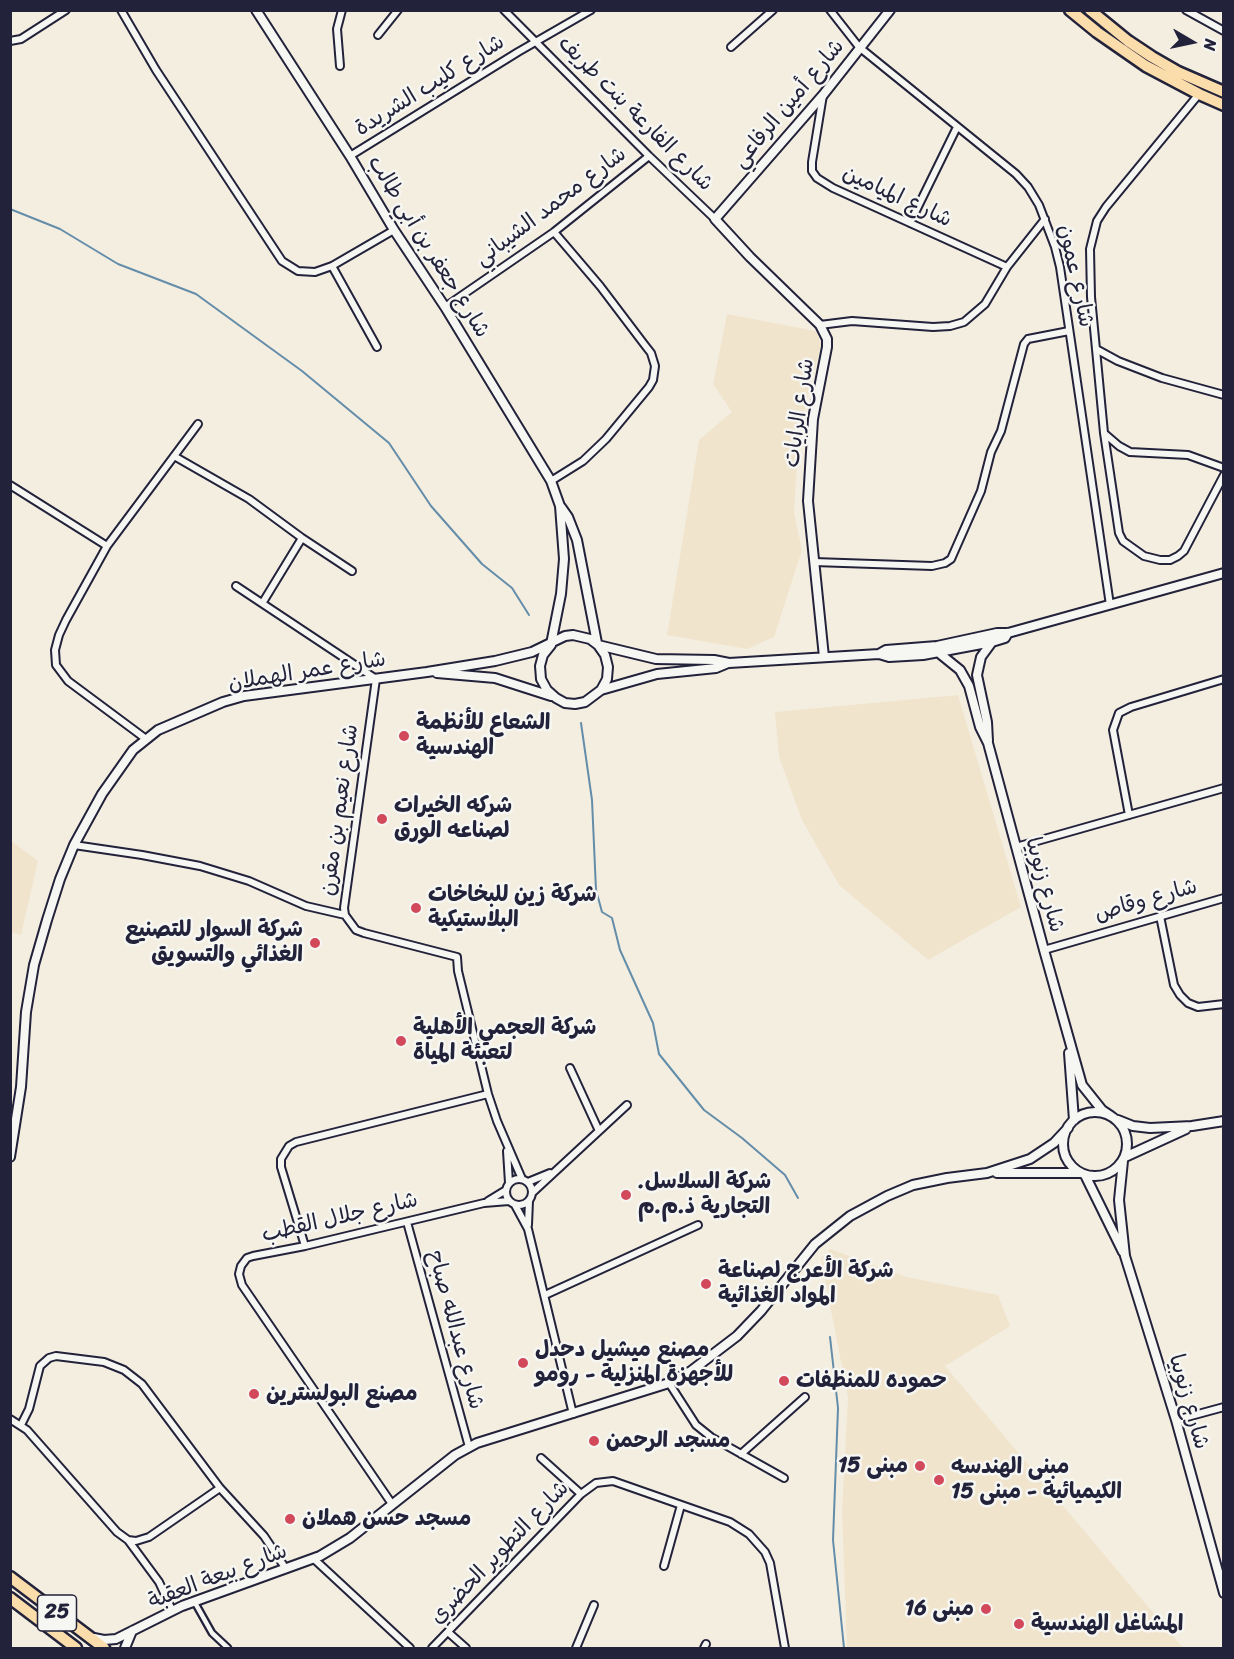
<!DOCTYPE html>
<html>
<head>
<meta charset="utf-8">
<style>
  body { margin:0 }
  #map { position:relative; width:1234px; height:1659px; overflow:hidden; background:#f4eee1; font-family:Sriracha,sans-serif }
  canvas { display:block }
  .frame { position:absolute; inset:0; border:12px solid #22223b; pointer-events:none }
  .north { position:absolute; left:1162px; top:12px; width:60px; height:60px; -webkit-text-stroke:4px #f6f6f2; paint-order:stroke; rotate:99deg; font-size:16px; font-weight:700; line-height:24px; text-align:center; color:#22223b }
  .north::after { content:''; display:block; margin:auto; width:21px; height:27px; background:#22223b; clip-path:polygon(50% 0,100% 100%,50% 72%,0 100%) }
</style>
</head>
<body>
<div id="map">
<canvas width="1234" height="1659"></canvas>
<div class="frame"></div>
<div class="north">N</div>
</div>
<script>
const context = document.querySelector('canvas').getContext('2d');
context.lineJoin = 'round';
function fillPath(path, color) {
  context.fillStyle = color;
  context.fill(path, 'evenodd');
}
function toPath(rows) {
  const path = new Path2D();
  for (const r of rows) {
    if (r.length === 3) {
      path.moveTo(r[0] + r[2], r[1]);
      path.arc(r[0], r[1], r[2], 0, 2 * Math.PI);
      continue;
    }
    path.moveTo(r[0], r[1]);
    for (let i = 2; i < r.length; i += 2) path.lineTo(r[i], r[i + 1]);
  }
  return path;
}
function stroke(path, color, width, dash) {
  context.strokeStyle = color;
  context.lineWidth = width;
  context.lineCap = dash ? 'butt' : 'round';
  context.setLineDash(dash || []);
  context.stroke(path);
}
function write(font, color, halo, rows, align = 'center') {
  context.font = font + ' Sriracha,"Playpen Sans Arabic",sans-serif';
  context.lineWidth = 5;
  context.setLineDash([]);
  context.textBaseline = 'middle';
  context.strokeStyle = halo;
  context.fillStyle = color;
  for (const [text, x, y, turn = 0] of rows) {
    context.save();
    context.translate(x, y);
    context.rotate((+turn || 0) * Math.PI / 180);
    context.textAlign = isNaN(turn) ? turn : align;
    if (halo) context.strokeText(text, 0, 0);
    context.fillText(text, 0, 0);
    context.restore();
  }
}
fillPath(toPath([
  [727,314,816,331,821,345,799,432,794,512,802,550,774,637,747,649,667,635,699,440,732,412,713,384],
  [958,695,1021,907,928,960,839,885,802,820,779,757,775,712],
  [10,840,38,861,21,935,11,932],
  [830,1249,906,1277,998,1295,1010,1326,945,1366,1183,1648,847,1648,842,1511,848,1398,821,1259]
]), '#f1e4cd');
stroke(toPath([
  [10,209,60,229,118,264,196,294,302,371,389,443,431,506,482,564,512,588,529,615],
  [581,723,592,800,596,890,602,912,612,918,620,950,653,1023,659,1054,704,1110,742,1138,785,1175,798,1198],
  [830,1337,838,1408,833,1540,844,1648]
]), '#648da9', 2);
const pedestrian = toPath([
  [194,1601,212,1633,228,1648]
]);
const minor = toPath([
  [121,10,156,70,282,261,298,271,315,272,332,266,394,230],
  [504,10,649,156,715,219],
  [830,10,859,47,1016,174,1028,187,1039,205,1055,247,1060,267,1110,605],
  [1186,10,1224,31],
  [378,35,398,10],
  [10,41,21,39,66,10],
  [731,47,773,10],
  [340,66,337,29,342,10],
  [1199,94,1106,207,1097,221,1090,249,1091,297,1104,433,1119,533,1123,541,1144,556,1160,560,1170,560,1178,556,1184,551,1224,475],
  [823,95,812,162,812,171,817,178,833,188,1007,267],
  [350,156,518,52,591,10],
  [910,223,957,127],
  [332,266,377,347],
  [445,307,554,232,649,156],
  [820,325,852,321,933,327,950,326,964,322,985,304,1007,267,1045,219],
  [1096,349,1118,361,1162,378,1224,395],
  [1105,434,1119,446,1130,452,1188,455,1224,468],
  [174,456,249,499,302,538,352,571],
  [551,481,583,461,606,439,649,387,653,380,655,366,651,353,644,344,600,286,554,232],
  [10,485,107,546],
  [814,562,932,566,945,563,951,559,981,491,991,452,1001,431,1024,344,1028,339,1069,331],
  [236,586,376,679,344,908,345,915,356,930,364,933,457,957,458,971,488,1094,497,1121,522,1179],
  [263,602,302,538],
  [146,739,68,681,56,665,55,650,59,635,66,620,107,546,198,424],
  [1129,815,1113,730,1119,713,1131,707,1224,679],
  [74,845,142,855,200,866,249,881,306,906,345,915],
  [1016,847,1224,788],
  [1160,916,1174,985,1180,995,1188,1003,1198,1007,1224,1004],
  [1044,950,1224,898],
  [570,1068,599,1131],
  [507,1151,509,1183],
  [519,1192,13],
  [528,1182,550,1173],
  [532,1193,627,1105],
  [488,1201,506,1190],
  [515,1205,528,1229,573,1414],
  [407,1222,469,1447],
  [528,1225,529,1201],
  [305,1246,281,1167,281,1159,289,1146,296,1142,488,1094],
  [545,1295,698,1225],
  [669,1383,696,1425,711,1437,784,1478],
  [10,1419,27,1430,117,1532,128,1540,159,1582,172,1610],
  [1176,1420,1224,1407],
  [21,1425,29,1409,40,1366,49,1358,56,1356,104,1362,124,1370,142,1384,220,1488,264,1536,286,1569],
  [741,1454,805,1397],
  [541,1458,581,1494],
  [392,1504,242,1285,239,1274,241,1266,247,1258,253,1256,305,1246,484,1203,509,1201],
  [128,1540,136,1541,149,1537,220,1488],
  [314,1559,410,1648],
  [664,1566,681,1505],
  [449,1633,466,1648],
  [432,1648,581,1494,596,1483,613,1481,730,1522,749,1534,765,1552,770,1563,785,1648],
  [576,1648,594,1605],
  [704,1648,706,1644]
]);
const tertiary = toPath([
  [256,10,350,156,394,230,445,307,551,481,560,506,564,559,561,594,551,644],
  [561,507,568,517,577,540,597,643],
  [598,645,656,659,714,660,729,663,879,654,889,657,923,655,992,642,1005,638,1008,633],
  [939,653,960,670,969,686,980,727,988,743,1044,950,1082,1085,1102,1110,1111,1116],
  [879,654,886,650,937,646,997,633,1008,633,1224,573],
  [824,657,808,501,813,419,827,347,827,339,820,325,750,257,715,219,823,95,890,10],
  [437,673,495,678,551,696],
  [601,690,657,674,716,668,728,663],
  [988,741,987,722,977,675,981,657,992,642],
  [1069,1053,1074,1120],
  [1095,1144,32],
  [1118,1120,1133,1126,1150,1128,1192,1126,1224,1121],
  [10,1157,21,1087,26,1012,34,965,47,920,60,879,74,845,102,794,133,750,158,730,223,702,244,696,427,672,495,661,532,652,565,636,573,635,590,639,598,645,605,655,608,667,607,679,601,690,585,702,575,704,565,703,556,698,547,690,541,679,540,666,543,655,551,645],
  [1125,1157,1186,1129],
  [1123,1161,1119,1200,1125,1256,1176,1420,1224,1593],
  [997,1173,1080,1173],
  [1085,1175,1123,1252],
  [94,1638,104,1640,116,1639,182,1606,320,1556,350,1538,455,1455,477,1443,669,1383,691,1371,737,1336,761,1311,815,1244,850,1216,887,1196,913,1185,947,1178,987,1173,1030,1159,1054,1143,1068,1128],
  [125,1648,132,1631]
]);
const primary = toPath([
  [1070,10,1097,32,1146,66,1199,94,1224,105],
  [1090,10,1128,41,1152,57,1178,72,1224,92],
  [10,1577,104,1648],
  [10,1598,76,1648]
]);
stroke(pedestrian, '#22223b', 9);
stroke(minor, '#22223b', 10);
stroke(tertiary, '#22223b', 12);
stroke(primary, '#22223b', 15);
stroke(pedestrian, '#f6f6f2', 4.5);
stroke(minor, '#f6f6f2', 6);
stroke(tertiary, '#f6f6f2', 8);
stroke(primary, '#fbddab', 10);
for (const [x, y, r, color] of [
  [404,736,6,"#d1495b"],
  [382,819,6,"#d1495b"],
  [416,908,6,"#d1495b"],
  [315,943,6,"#d1495b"],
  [401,1041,6,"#d1495b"],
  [626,1195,6,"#d1495b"],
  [706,1284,6,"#d1495b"],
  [523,1363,6,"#d1495b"],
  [784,1381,6,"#d1495b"],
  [254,1394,6,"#d1495b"],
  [594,1441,6,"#d1495b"],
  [920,1466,6,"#d1495b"],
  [939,1480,6,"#d1495b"],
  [290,1519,6,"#d1495b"],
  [986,1609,6,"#d1495b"],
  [1019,1624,6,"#d1495b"]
]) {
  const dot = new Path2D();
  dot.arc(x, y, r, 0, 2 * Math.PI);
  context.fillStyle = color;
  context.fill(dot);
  stroke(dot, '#f6f6f2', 2);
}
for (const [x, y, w] of [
  [57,1613,39]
]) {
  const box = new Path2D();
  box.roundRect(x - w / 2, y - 18, w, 36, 4.5);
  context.fillStyle = '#f6f6f2';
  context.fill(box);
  stroke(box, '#22223b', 1.5);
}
write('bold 21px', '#22223b', null, [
  ["25",57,1613]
]);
write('22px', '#22223b', '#f6f6f2', [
  ["شارع كليب الشريدة",430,86,-32],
  ["شارع أمين الرفاعي",789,104,-50],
  ["شارع الفارعة بنت طريف",635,114,45],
  ["شارع الميامين",897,197,25],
  ["شارع محمد الشيباني",551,207,-37],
  ["شارع جعفر بن أبي طالب",428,247,58],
  ["شارع عمون",1075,276,78],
  ["شارع الرايات",800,413,-82],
  ["شارع عمر الهملان",307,672,-9],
  ["شارع نعيم بن مقرن",340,810,-82],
  ["شارع زنوبيا",1044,885,75],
  ["شارع وقاص",1146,901,-16],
  ["شارع جلال القطب",340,1218,-13],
  ["شارع عبدالله صباح",455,1330,75],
  ["شارع زنوبيا",1188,1402,74],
  ["شارع التطوير الحضري",500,1553,-46],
  ["شارع بيعة العقبة",218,1577,-21]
]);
write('bold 22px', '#22223b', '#f6f6f2', [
  ["الشعاع للأنظمة",416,723],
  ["الهندسية",416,748],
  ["شركه الخيرات",394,806],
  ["لصناعه الورق",394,831],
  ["شركة زين للبخاخات",428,895],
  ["البلاستيكية",428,920],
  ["شركة السوار للتصنيع",303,930,"right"],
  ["الغذائي والتسويق",303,955,"right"],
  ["شركة العجمي الأهلية",413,1028],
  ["لتعبئة المياة",413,1053],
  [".شركة السلاسل",638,1182],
  ["التجارية ذ.م.م",638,1207],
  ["شركة الأعرج لصناعة",718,1271],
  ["المواد الغذائية",718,1296],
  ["مصنع ميشيل دحدل",535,1350],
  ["للأجهزة المنزلية - رومو",535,1375],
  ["حموده للمنظفات",796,1381],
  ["مصنع البولسترين",266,1394],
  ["مسجد الرحمن",606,1441],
  ["مبنى 15",908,1466,"right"],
  ["مبنى الهندسه",951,1467],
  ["الكيميائية - مبنى 15",951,1492],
  ["مسجد حسن هملان",302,1519],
  ["مبنى 16",974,1609,"right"],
  ["المشاغل الهندسية",1031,1624]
], 'left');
</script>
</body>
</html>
